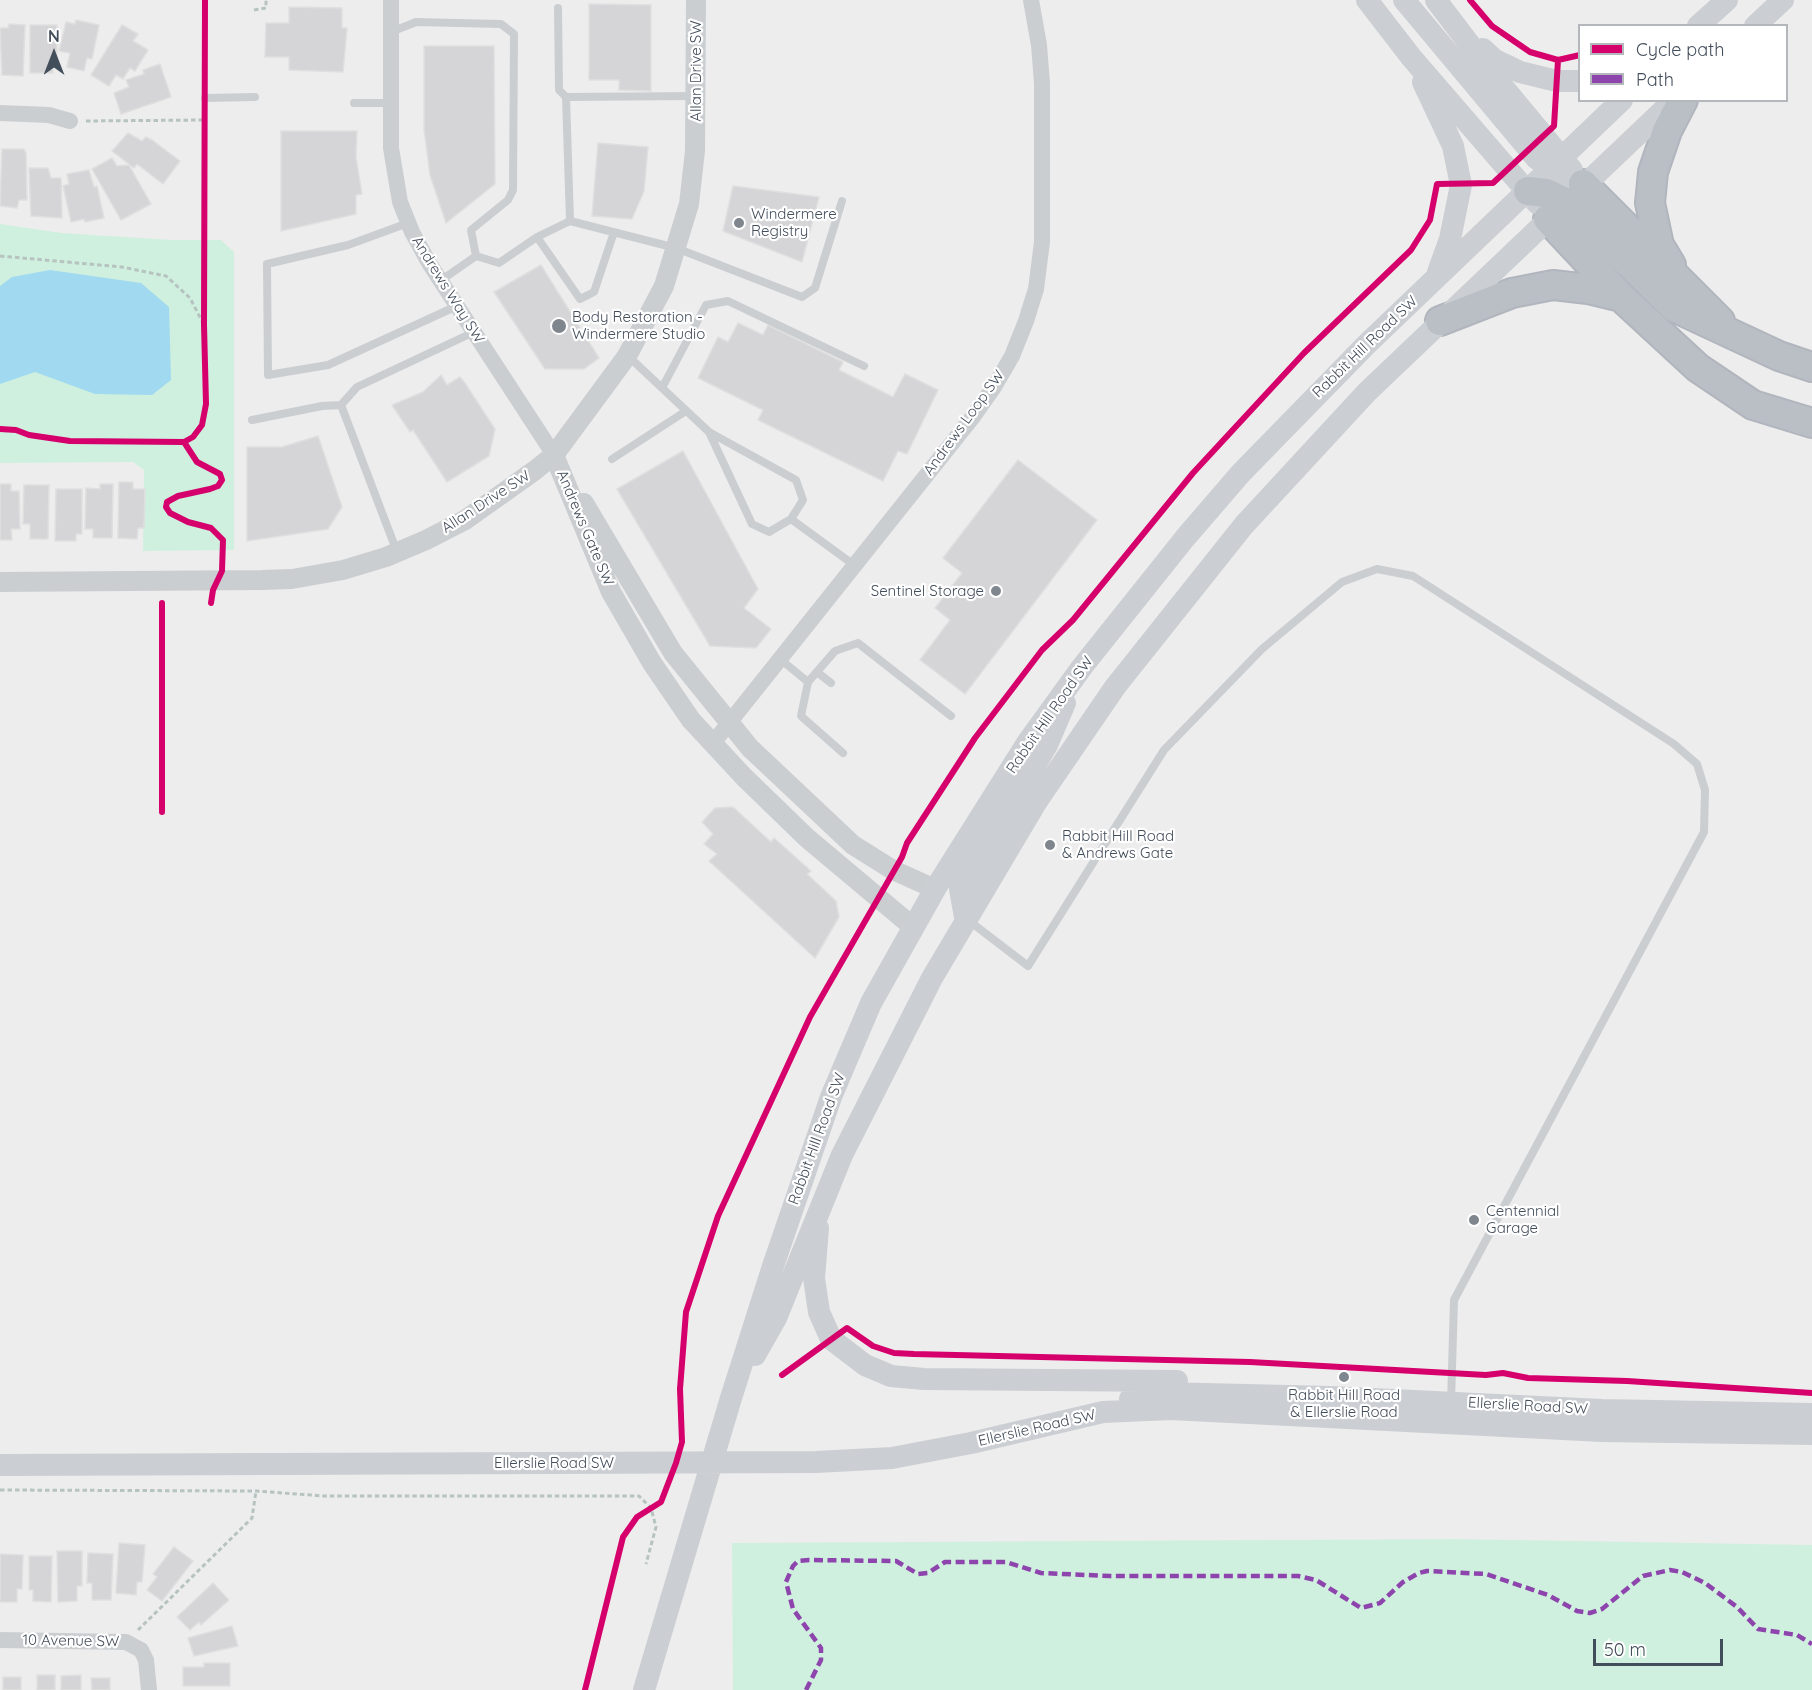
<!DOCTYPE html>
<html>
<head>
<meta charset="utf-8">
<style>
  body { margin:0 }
  #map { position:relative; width:1812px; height:1690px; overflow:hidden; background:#eeeded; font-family:Quicksand,sans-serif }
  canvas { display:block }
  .legend { position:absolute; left:1578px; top:24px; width:210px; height:78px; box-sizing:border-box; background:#fff; border:2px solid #b4b8bd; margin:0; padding:8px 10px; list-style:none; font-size:18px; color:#434e5b }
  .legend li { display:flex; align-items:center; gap:12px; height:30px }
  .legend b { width:30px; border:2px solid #b4b8bd }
  .north { position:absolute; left:24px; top:24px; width:60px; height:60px; -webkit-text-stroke:4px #fff; paint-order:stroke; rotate:0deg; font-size:16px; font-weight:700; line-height:24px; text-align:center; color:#434e5b }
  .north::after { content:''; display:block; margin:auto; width:21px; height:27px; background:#434e5b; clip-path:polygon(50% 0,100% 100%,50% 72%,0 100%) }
  .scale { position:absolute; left:1593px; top:1639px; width:130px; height:27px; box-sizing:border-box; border:3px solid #434e5b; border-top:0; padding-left:8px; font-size:18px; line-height:21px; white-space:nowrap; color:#434e5b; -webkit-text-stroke:4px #fff; paint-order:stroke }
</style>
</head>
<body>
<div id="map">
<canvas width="1812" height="1690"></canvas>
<ul class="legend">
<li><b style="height:8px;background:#d6006c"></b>Cycle path</li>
<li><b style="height:8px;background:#8e44ad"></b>Path</li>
</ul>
<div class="north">N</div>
<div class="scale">50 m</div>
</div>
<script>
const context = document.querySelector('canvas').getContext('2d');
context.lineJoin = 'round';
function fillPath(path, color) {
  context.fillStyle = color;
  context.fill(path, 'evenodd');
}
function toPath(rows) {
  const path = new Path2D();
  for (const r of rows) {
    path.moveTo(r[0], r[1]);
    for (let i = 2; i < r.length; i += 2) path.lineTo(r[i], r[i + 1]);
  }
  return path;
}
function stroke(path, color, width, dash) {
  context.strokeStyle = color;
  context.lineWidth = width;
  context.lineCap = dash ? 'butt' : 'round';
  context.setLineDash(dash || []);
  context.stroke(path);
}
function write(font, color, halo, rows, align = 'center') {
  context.font = font + ' Quicksand,sans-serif';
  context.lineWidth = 4.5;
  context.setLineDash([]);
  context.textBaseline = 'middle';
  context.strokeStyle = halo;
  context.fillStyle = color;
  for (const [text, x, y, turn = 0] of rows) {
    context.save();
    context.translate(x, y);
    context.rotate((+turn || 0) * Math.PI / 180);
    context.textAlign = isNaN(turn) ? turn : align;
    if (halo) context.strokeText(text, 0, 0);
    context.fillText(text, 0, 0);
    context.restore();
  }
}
fillPath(toPath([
  [0,224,62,233,172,240,221,240,234,252,234,550,143,551,144,470,133,462,0,463],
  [1455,1539,1812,1545,1812,1690,733,1690,732,1543]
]), '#cff0de');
fillPath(toPath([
  [50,270,141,283,169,307,171,380,152,395,95,394,35,372,0,384,0,286,12,277]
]), '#a0d9f0');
const building = toPath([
  [589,4,651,5,651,91,619,90,619,80,589,80,589,4],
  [289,7,342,8,342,28,347,28,343,72,289,70,289,57,265,57,266,23,289,23,289,7],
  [76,20,99,25,92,59,87,58,84,71,67,67,70,53,59,51,66,22,75,24,76,20],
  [9,24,25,25,23,76,2,75,0,28,8,28,9,24],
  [30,25,57,25,57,66,53,66,53,73,30,73,30,25],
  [122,25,138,34,133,41,148,50,135,71,130,68,123,79,116,75,109,86,91,75,122,25],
  [424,46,494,46,495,184,446,223,430,175,424,129,424,46],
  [160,64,171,97,121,114,114,93,129,87,126,80,144,74,143,70,160,64],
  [281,131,357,131,356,157,362,194,356,195,356,214,281,231,281,131],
  [128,133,142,141,146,137,152,140,180,161,163,184,137,164,134,168,112,151,128,133],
  [598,143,648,147,644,191,632,219,592,216,598,143],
  [2,149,24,149,26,153,27,200,19,200,17,208,0,206,2,149],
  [112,158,117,166,129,165,151,204,121,220,92,169,112,158],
  [29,168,48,168,51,178,61,178,62,218,31,216,29,168],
  [89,170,94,187,97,186,104,218,85,222,84,219,71,222,63,186,69,184,67,174,89,170],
  [733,186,819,197,802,262,723,231,733,186],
  [541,265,599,358,584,369,545,369,494,292,541,265],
  [738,323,763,335,768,325,843,362,839,370,893,397,905,374,938,390,907,454,898,451,883,481,758,420,763,410,698,378,718,337,728,342,738,323],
  [441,375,447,385,460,377,465,383,495,429,489,456,447,482,413,430,410,432,392,405,423,392,441,375],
  [318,436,342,507,328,529,247,541,247,447,282,447,318,436],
  [683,451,758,589,744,608,771,629,756,648,710,646,617,489,683,451],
  [1018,460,1097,520,965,694,920,660,950,620,935,608,962,573,943,558,1018,460],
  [119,482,133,482,133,489,145,489,144,528,138,528,137,539,118,538,119,482],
  [0,484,11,484,11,491,19,491,20,529,11,529,12,540,0,540,0,484],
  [100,484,113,484,112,538,93,538,93,529,85,529,86,488,100,489,100,484],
  [24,485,49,485,48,539,30,539,30,524,23,524,24,485],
  [56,489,82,489,82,534,76,534,76,541,55,541,56,489],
  [733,807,771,842,774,838,811,871,807,874,836,901,839,917,815,958,709,861,717,854,704,844,713,834,702,822,715,808,733,807],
  [119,1543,145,1545,142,1582,137,1582,136,1595,116,1593,119,1543],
  [174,1547,193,1561,162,1601,147,1590,157,1577,153,1574,174,1547],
  [57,1551,82,1551,82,1586,77,1586,77,1601,58,1602,57,1551],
  [88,1553,113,1554,111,1600,92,1600,92,1583,87,1583,88,1553],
  [0,1554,23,1555,22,1589,17,1589,17,1602,0,1602,0,1554],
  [29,1556,52,1556,51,1602,33,1601,33,1590,29,1590,29,1556],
  [213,1583,229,1600,201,1625,199,1622,190,1630,177,1617,213,1583],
  [232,1626,238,1646,194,1656,188,1638,232,1626],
  [204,1663,230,1663,230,1686,183,1686,183,1667,204,1667,204,1663],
  [37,1675,55,1675,55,1690,37,1690,37,1675],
  [81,1675,81,1690,61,1690,61,1676,81,1675],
  [3,1677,21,1677,21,1690,3,1690,3,1677],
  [91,1678,110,1678,110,1690,92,1690,91,1678]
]);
fillPath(building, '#d5d5d7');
stroke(building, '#dfdfe0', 1.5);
const motorway = toPath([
  [1583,184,1720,321],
  [1528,191,1546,193,1565,202,1674,307,1779,356,1812,367],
  [1548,219,1621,297,1698,368,1753,405,1812,423],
  [1671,265,1659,245,1650,203,1653,172,1667,131,1683,100],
  [1440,321,1512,293,1553,285,1588,289,1621,297]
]);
stroke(motorway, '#b1b5bd', 32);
stroke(toPath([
  [254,10,266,8,266,0],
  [86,121,205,120],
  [0,256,122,267,166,276,190,298,204,325],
  [0,1490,256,1491,324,1496,639,1496,651,1508,656,1527,646,1564],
  [138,1630,252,1518,256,1491]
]), '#b6c3c1', 3, [4.5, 3]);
stroke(toPath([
  [558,8,559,90,566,97],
  [391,32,416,22,501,24,514,34,513,190,508,200,471,230,476,256],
  [205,98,255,97],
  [354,103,391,103],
  [570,221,566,97,696,96],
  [408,223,348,245,267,264,268,375,328,365,457,306],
  [537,237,580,299,594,292,614,232],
  [440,281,476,256,499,263,537,237,570,221,676,248,802,297,815,288,842,201],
  [628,356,709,432,796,480,803,500,791,519,854,565],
  [662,388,706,305,728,301,864,366],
  [252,420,322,406,341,405],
  [709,432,752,524,769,532,791,519],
  [612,459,686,411],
  [397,552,341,405,357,387,474,332],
  [780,659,808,682],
  [817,672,831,683],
  [843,753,801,716,808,682,835,651,858,643,951,716],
  [968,920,1028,966,1164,750,1262,649,1342,582,1377,569,1413,576,1674,744,1697,764,1705,790,1704,832,1454,1300,1451,1403]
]), '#cbced1', 8);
stroke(toPath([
  [391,0,391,148,400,202,412,232,429,263,554,455],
  [0,113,49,115,70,121],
  [713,743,972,418,994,387,1012,356,1026,321,1036,289,1042,242,1042,83,1039,45,1031,0],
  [0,1640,126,1642,141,1650,146,1660,149,1690]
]), '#cbced1', 16);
stroke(toPath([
  [554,455,611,592,652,663,691,720,744,777,807,838,913,927],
  [584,503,673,653,750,748,853,845,893,870,935,889],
  [0,582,262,580,292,579,343,570,386,557,426,540,465,520,534,471,554,455,627,356,664,286,689,204,695,151,696,0]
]), '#cbced1', 20);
stroke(toPath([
  [1367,0,1411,57,1537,203],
  [1404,0,1536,158,1562,177],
  [1436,0,1489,70,1572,170],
  [1698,26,1727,0],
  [1755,26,1783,0],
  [1483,49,1495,60,1520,72,1557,81,1580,81],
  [1423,82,1453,146,1461,185,1450,239,1438,272],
  [965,917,960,889,1047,745,1065,703],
  [818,1228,814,1278,819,1312,831,1339,865,1365,891,1376,924,1379,1177,1381],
  [755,1355,776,1318,842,1155,932,978,1037,801,1115,687,1244,525,1367,392,1674,100],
  [1130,1399,1163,1393,1330,1397,1602,1410,1812,1414],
  [0,1465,816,1462,892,1458,971,1443,1103,1412,1171,1409,1602,1431,1812,1434],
  [644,1690,731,1398,773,1266,831,1097,871,1003,935,889,1027,743,1082,667,1185,538,1241,473,1367,344,1622,100]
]), '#cbced2', 22);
stroke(motorway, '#babfc6', 28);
stroke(toPath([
  [806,1690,821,1660,821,1648,793,1609,786,1582,793,1566,798,1561,809,1560,896,1561,918,1574,928,1573,945,1562,1006,1562,1041,1573,1110,1576,1298,1576,1316,1580,1361,1608,1380,1603,1403,1582,1419,1573,1427,1571,1486,1574,1548,1595,1577,1611,1590,1613,1602,1609,1643,1576,1670,1570,1682,1572,1705,1583,1737,1607,1758,1629,1797,1635,1812,1644]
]), '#8e44ad', 4.5, [9, 4.5]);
stroke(toPath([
  [1470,0,1492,26,1530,52,1558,60,1580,55],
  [0,429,16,430,29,435,70,441,184,442,193,437,202,425,206,404,204,325,205,0],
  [184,442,197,462,220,474,222,480,218,486,210,489,178,496,167,502,166,507,170,513,188,522,211,528,223,540,222,571,213,590,211,603],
  [162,603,162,812],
  [782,1375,847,1328,873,1346,894,1353,914,1354,1250,1362,1486,1375,1503,1373,1528,1378,1627,1381,1812,1393],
  [585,1690,623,1537,637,1517,661,1502,676,1463,682,1442,680,1389,686,1312,718,1216,810,1017,902,857,907,843,975,738,1042,650,1073,620,1193,473,1304,353,1411,250,1430,220,1437,184,1493,183,1554,126,1558,60]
]), '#d6006c', 6);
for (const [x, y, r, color] of [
  [739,223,6,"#7f868e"],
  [559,326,8,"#7f868e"],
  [996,591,6,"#7f868e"],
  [1050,845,6,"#7f868e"],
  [1474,1220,6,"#7f868e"],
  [1344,1377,6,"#7f868e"]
]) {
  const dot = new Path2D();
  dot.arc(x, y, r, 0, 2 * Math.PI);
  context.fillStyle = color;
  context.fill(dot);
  stroke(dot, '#fff', 2);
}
write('15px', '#434e5b', '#fff', [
  ["Allan Drive SW",696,71,-90],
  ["Andrews Way SW",448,290,58],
  ["Rabbit Hill Road SW",1365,347,-44],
  ["Andrews Loop SW",964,423,-54],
  ["Allan Drive SW",486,502,-33],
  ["Andrews Gate SW",585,528,67],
  ["Rabbit Hill Road SW",1050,715,-55],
  ["Rabbit Hill Road SW",817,1139,-70],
  ["Ellerslie Road SW",1528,1406,3],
  ["Ellerslie Road SW",1037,1428,-13],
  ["Ellerslie Road SW",554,1463],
  ["10 Avenue SW",71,1641,1]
]);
write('15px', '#434e5b', '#fff', [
  ["Windermere",751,214],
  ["Registry",751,231],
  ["Body Restoration -",572,317],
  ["Windermere Studio",572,334],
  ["Sentinel Storage",984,591,"right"],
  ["Rabbit Hill Road",1062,836],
  ["& Andrews Gate",1062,853],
  ["Centennial",1486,1211],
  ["Garage",1486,1228],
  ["Rabbit Hill Road",1344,1395,"center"],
  ["& Ellerslie Road",1344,1412,"center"]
], 'left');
</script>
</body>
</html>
